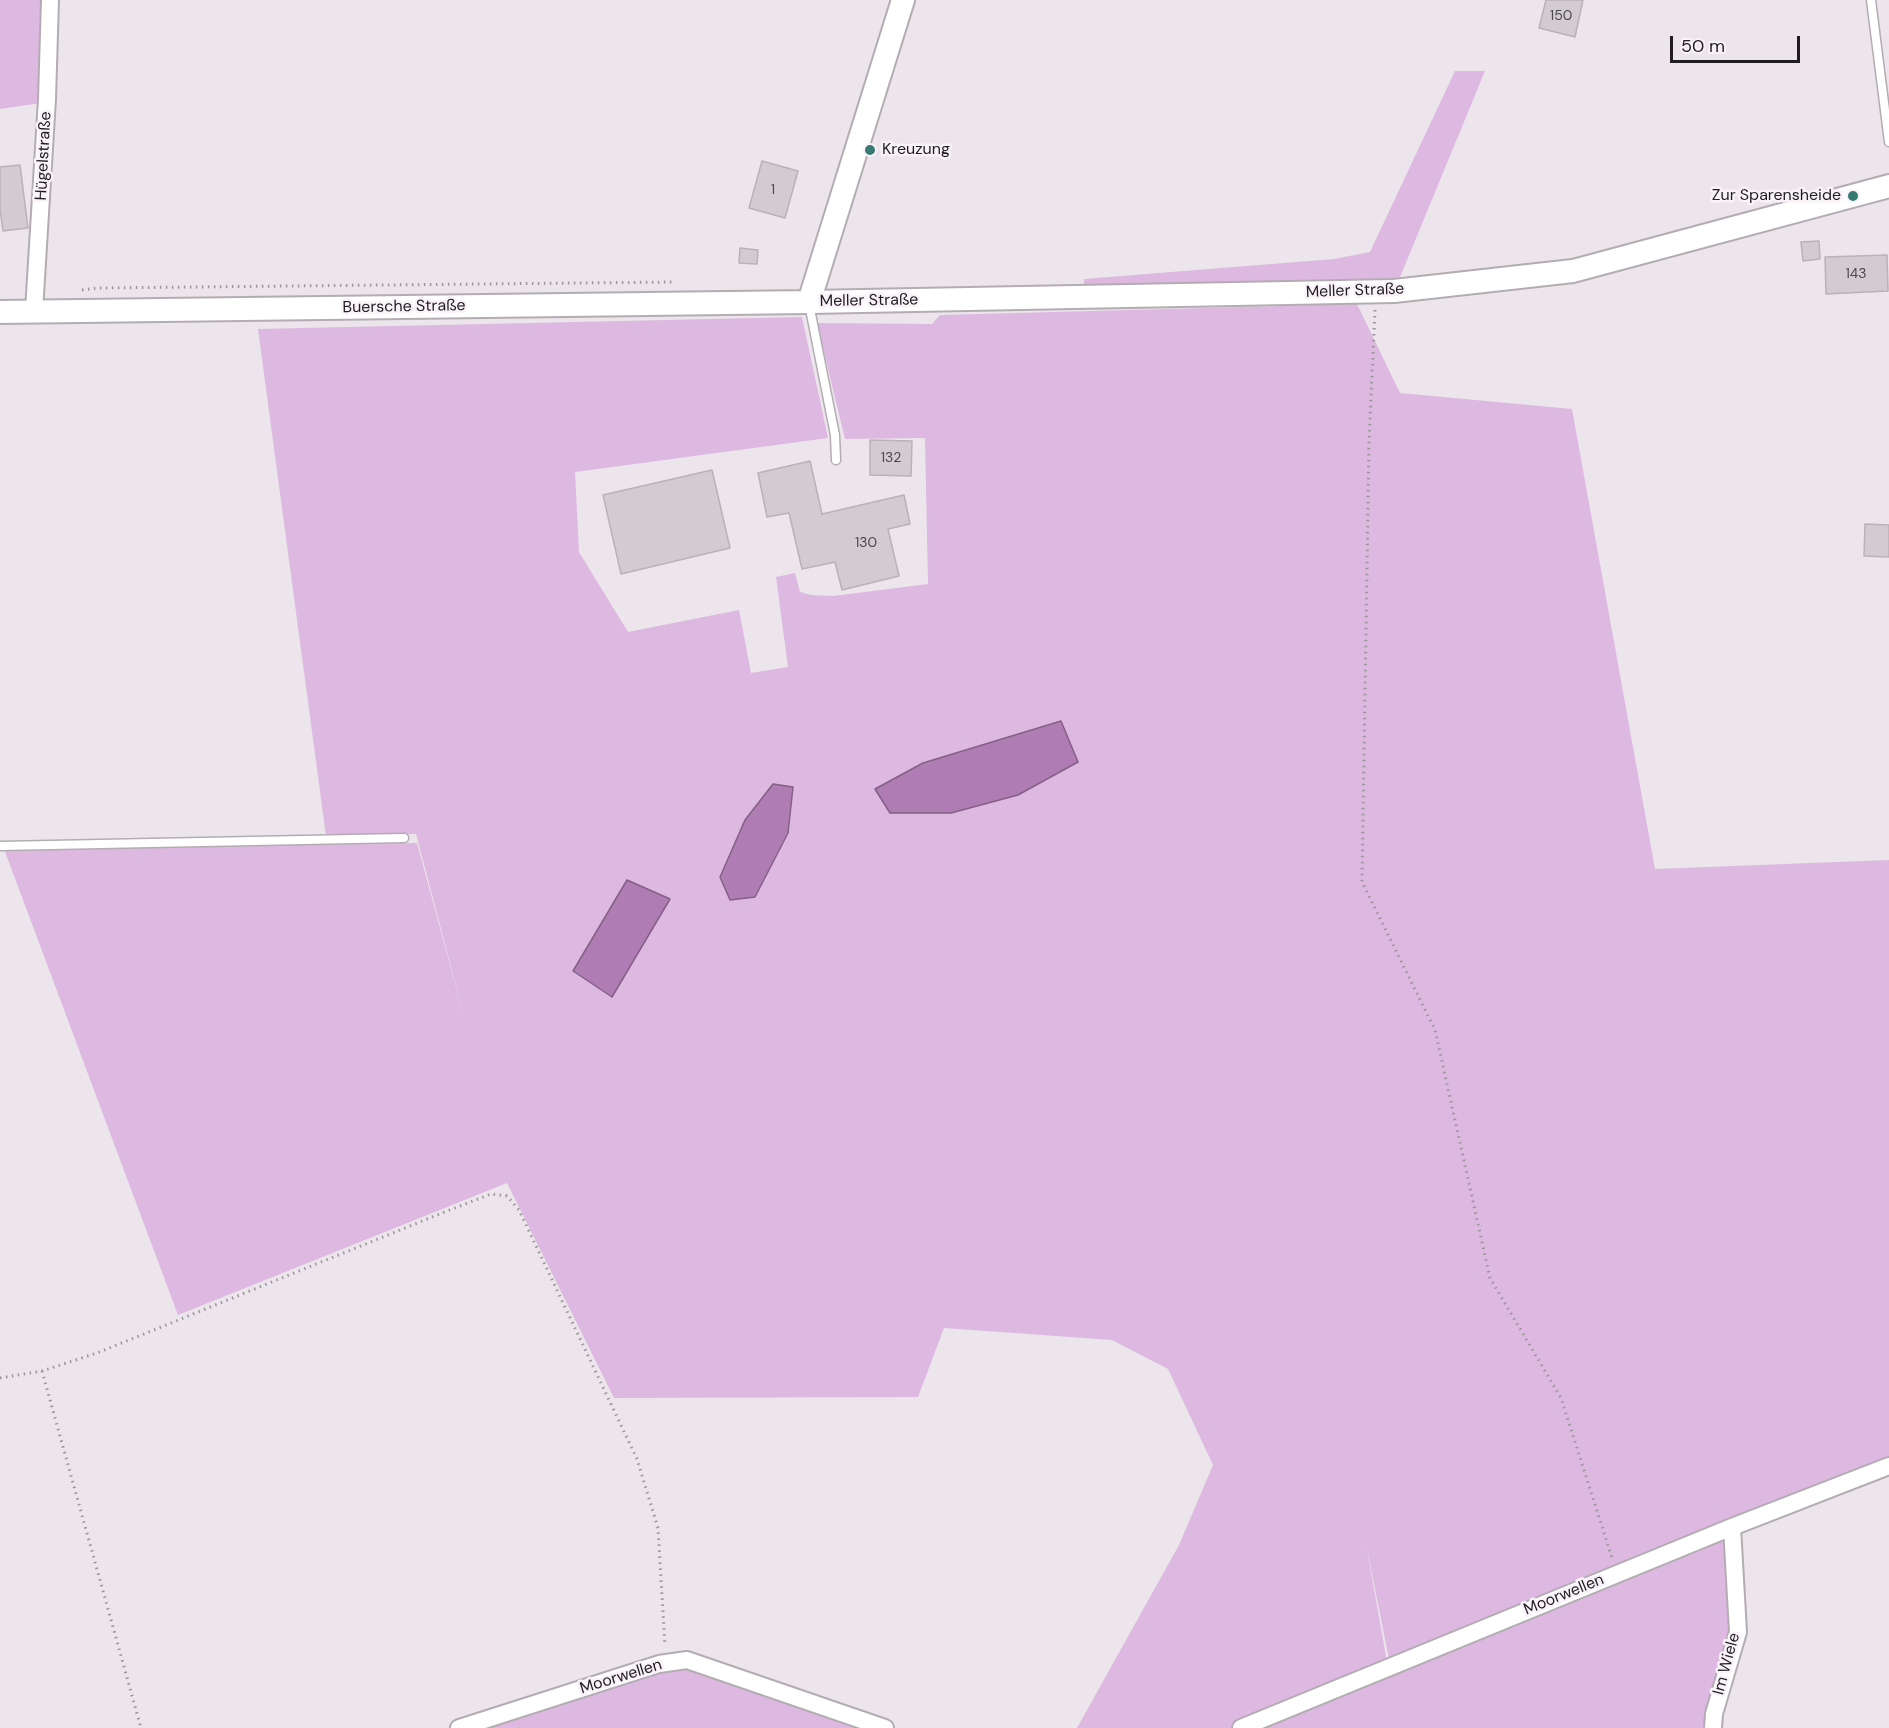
<!DOCTYPE html>
<html>
<head>
<meta charset="utf-8">
<style>
  body { margin:0 }
  #map { position:relative; width:1889px; height:1728px; overflow:hidden; background:#ece5ec; font-family:"DM Sans",sans-serif }
  canvas { display:block }
  .scale { position:absolute; left:1670px; top:36px; width:130px; height:27px; box-sizing:border-box; border:3px solid #1f1d1f; border-top:0; padding-left:8px; font-size:18px; line-height:21px; white-space:nowrap; color:#1f1d1f; -webkit-text-stroke:4px #f9f2f9; paint-order:stroke }
</style>
</head>
<body>
<div id="map">
<canvas width="1889" height="1728"></canvas>
<div class="scale">50 m</div>
</div>
<script>
const context = document.querySelector('canvas').getContext('2d');
context.lineJoin = 'round';
function fillPath(path, color) {
  context.fillStyle = color;
  context.fill(path, 'evenodd');
}
function toPath(rows) {
  const path = new Path2D();
  for (const r of rows) {
    path.moveTo(r[0], r[1]);
    for (let i = 2; i < r.length; i += 2) path.lineTo(r[i], r[i + 1]);
  }
  return path;
}
function stroke(path, color, width, dash) {
  context.strokeStyle = color;
  context.lineWidth = width;
  context.lineCap = dash ? 'butt' : 'round';
  context.setLineDash(dash || []);
  context.stroke(path);
}
function write(font, color, halo, rows, align = 'center') {
  context.font = font + ' "DM Sans",sans-serif';
  context.lineWidth = 5;
  context.setLineDash([]);
  context.textBaseline = 'middle';
  context.strokeStyle = halo;
  context.fillStyle = color;
  for (const [text, x, y, turn = 0] of rows) {
    context.save();
    context.translate(x, y);
    context.rotate((+turn || 0) * Math.PI / 180);
    context.textAlign = isNaN(turn) ? turn : align;
    if (halo) context.strokeText(text, 0, 0);
    context.fillText(text, 0, 0);
    context.restore();
  }
}
fillPath(toPath([
  [0,0,46,0,41,103,0,109],
  [1455,71,1485,71,1398,282,1084,287,1084,279,1334,259,1370,252],
  [1357,304,1400,393,1572,409,1655,869,1889,860,1889,1460,1729,1527,1733,1632,1708,1728,1249,1728,1391,1669,1366,1544,1387,1662,1231,1728,1077,1728,1179,1545,1213,1465,1168,1369,1112,1340,944,1328,918,1397,614,1398,507,1183,178,1315,4,849,417,843,466,1024,416,834,326,836,258,329,802,317,828,438,575,472,579,552,628,632,739,610,751,673,788,667,776,577,795,573,800,592,811,595,833,596,928,584,925,438,845,439,817,323,932,324,940,315],
  [687,1668,872,1728,480,1728,657,1671]
]), '#ddb8e0');
const water = toPath([
  [1061,721,1078,762,1018,795,951,813,890,813,875,789,923,763,1061,721],
  [773,784,793,787,788,833,755,897,730,900,720,877,745,820,773,784],
  [627,880,670,899,612,997,573,971,627,880]
]);
fillPath(water, '#af7cb3');
stroke(water, '#846087', 1.5);
const building = toPath([
  [1546,0,1583,0,1575,37,1539,28,1546,0],
  [762,161,798,171,785,218,749,208,762,161],
  [20,165,28,228,3,231,0,209,0,167,20,165],
  [1819,241,1820,259,1803,261,1801,242,1819,241],
  [740,248,758,250,757,264,739,263,740,248],
  [1887,255,1888,291,1826,294,1825,257,1887,255],
  [870,440,912,441,911,476,870,475,870,440],
  [810,461,822,514,904,495,910,524,888,529,899,576,842,590,835,562,802,569,789,513,767,517,758,473,810,461],
  [712,470,730,548,621,574,603,495,712,470],
  [1865,524,1889,525,1889,557,1864,556,1865,524]
]);
fillPath(building, '#d2cbd2');
stroke(building, '#b9b2b9', 1.5);
const lane = toPath([
  [1871,0,1889,142],
  [809,304,835,435,836,460],
  [0,846,404,838]
]);
const street = toPath([
  [34,311,47,99,50,0],
  [459,1728,659,1664,687,1660,885,1728],
  [1241,1728,1732,1527,1889,1466],
  [1713,1728,1714,1714,1738,1632,1732,1527]
]);
const secondary = toPath([
  [809,302,903,0],
  [0,312,809,302,1394,291,1573,271,1889,186]
]);
stroke(lane, '#b3adb3', 11);
stroke(street, '#b3adb3', 20);
stroke(secondary, '#b3adb3', 26);
stroke(toPath([
  [82,290,97,288,673,282],
  [1375,310,1369,442,1362,882,1435,1030,1490,1278,1561,1398,1612,1558],
  [42,1371,141,1728],
  [0,1378,42,1371,97,1353,442,1213,491,1194,507,1196,519,1210,637,1459,658,1528,665,1646]
]), '#9b969b', 3, [1.5, 4.5]);
stroke(lane, '#fff', 8);
stroke(street, '#fff', 16);
stroke(secondary, '#fff', 22);
for (const [x, y, r, color] of [
  [870,150,6,"#347a71"],
  [1853,196,6,"#347a71"]
]) {
  const dot = new Path2D();
  dot.arc(x, y, r, 0, 2 * Math.PI);
  context.fillStyle = color;
  context.fill(dot);
  stroke(dot, '#f9f2f9', 2);
}
write('14px', '#4c484c', null, [
  ["150",1561,16],
  ["1",773,190],
  ["143",1856,274],
  ["132",891,458],
  ["130",866,543]
]);
write('16px', '#1f1d1f', '#f9f2f9', [
  ["Kreuzung",882,150],
  ["Zur Sparensheide",1841,196,"right"]
], 'left');
write('16px', '#1f1d1f', '#f9f2f9', [
  ["Hügelstraße",44,156,-87],
  ["Meller Straße",1355,291,-2],
  ["Meller Straße",869,301,-1],
  ["Buersche Straße",404,307,-1],
  ["Moorwellen",1564,1595,-22],
  ["Im Wiele",1727,1664,-75],
  ["Moorwellen",621,1677,-17]
]);
</script>
</body>
</html>
